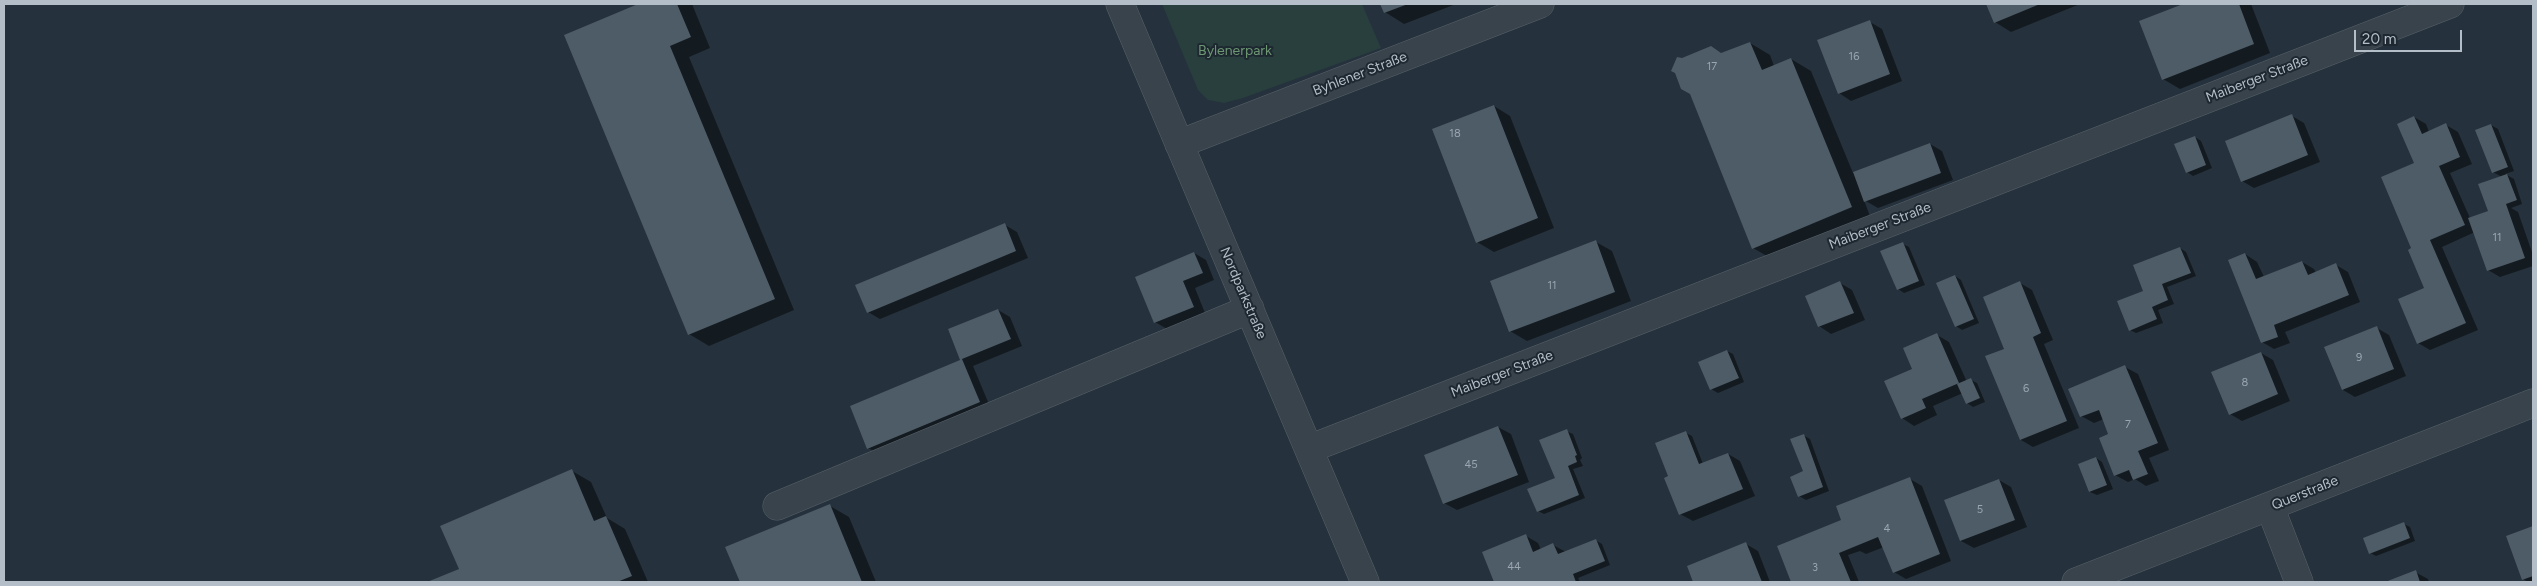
<!DOCTYPE html>
<html>
<head>
<meta charset="utf-8">
<style>
  body { margin:0 }
  #map { position:relative; width:2537px; height:586px; overflow:hidden; background:#25313c; font-family:Figtree,sans-serif }
  canvas { display:block }
  .frame { position:absolute; inset:0; border:5px solid #b4bec8; pointer-events:none }
  .scale { position:absolute; left:2354px; top:30px; width:108px; height:22px; box-sizing:border-box; border:2px solid #b4bec8; border-top:0; padding-left:6px; font-size:15px; line-height:18px; white-space:nowrap; color:#b4bec8; -webkit-text-stroke:4px #1e2831; paint-order:stroke }
</style>
</head>
<body>
<div id="map">
<canvas width="2537" height="586"></canvas>
<div class="frame"></div>
<div class="scale">20 m</div>
</div>
<script>
const context = document.querySelector('canvas').getContext('2d');
context.lineJoin = 'round';
function fillPath(path, color) {
  context.fillStyle = color;
  context.fill(path, 'evenodd');
}
function toPath(rows) {
  const path = new Path2D();
  for (const r of rows) {
    path.moveTo(r[0], r[1]);
    for (let i = 2; i < r.length; i += 2) path.lineTo(r[i], r[i + 1]);
  }
  return path;
}
function stroke(path, color, width, dash) {
  context.strokeStyle = color;
  context.lineWidth = width;
  context.lineCap = dash ? 'butt' : 'round';
  context.setLineDash(dash || []);
  context.stroke(path);
}
function write(font, color, halo, rows, align = 'center') {
  context.font = font + ' Figtree,sans-serif';
  context.lineWidth = 4;
  context.setLineDash([]);
  context.textBaseline = 'middle';
  context.strokeStyle = halo;
  context.fillStyle = color;
  for (const [text, x, y, turn = 0] of rows) {
    context.save();
    context.translate(x, y);
    context.rotate((+turn || 0) * Math.PI / 180);
    context.textAlign = isNaN(turn) ? turn : align;
    if (halo) context.strokeText(text, 0, 0);
    context.fillText(text, 0, 0);
    context.restore();
  }
}
fillPath(toPath([
  [1162,4,1362,4,1381,48,1243,98,1224,103,1208,100,1198,90]
]), '#283f3e');
fillPath(toPath([
  [641,4,692,4,710,48,689,57,794,310,709,346,689,334,565,35],
  [1381,4,1456,4,1404,24,1385,12],
  [1987,4,2080,4,2011,32,1995,22],
  [2187,4,2251,4,2270,53,2180,89,2163,79,2141,21],
  [1870,22,1882,29,1902,81,1851,101,1839,93],
  [1750,43,1770,55,1774,66,1791,59,1811,71,1853,173,1930,144,1942,151,1953,180,1878,208,1864,200,1871,219,1772,259,1753,248,1682,59,1723,54],
  [1494,106,1510,116,1554,228,1494,252,1477,242],
  [2292,116,2304,123,2320,162,2254,188,2242,181],
  [2414,117,2426,124,2429,132,2446,125,2458,132,2472,164,2450,173,2470,218,2489,211,2502,177,2493,172,2491,125,2498,129,2514,171,2505,174,2514,179,2522,204,2511,208,2518,212,2533,255,2533,266,2500,277,2488,270,2475,232,2442,247,2478,330,2430,350,2418,343,2426,289,2413,248,2416,163],
  [2195,137,2201,141,2212,168,2193,176,2187,172],
  [1005,225,1017,232,1028,258,880,319,868,312],
  [1596,242,1612,251,1631,301,1527,341,1510,331],
  [1903,244,1909,247,1925,285,1904,293,1898,289],
  [2180,248,2186,252,2196,276,2167,287,2174,304,2158,310,2163,323,2136,333,2130,330],
  [1194,253,1206,260,1214,280,1195,288,1205,313,1167,329,1155,322],
  [2245,254,2257,262,2264,277,2302,262,2314,269,2316,273,2336,265,2348,272,2360,302,2285,332,2290,343,2274,349,2262,342],
  [1955,276,1961,280,1979,323,1962,330,1956,326],
  [1840,283,1852,290,1865,320,1831,334,1819,326],
  [2020,283,2032,290,2053,340,2044,344,2079,428,2033,447,2021,440,2006,350],
  [998,310,1010,317,1022,346,973,366,991,409,881,455,868,448,962,361,949,330],
  [2377,328,2389,335,2406,376,2355,397,2343,390],
  [1937,335,1949,342,1967,382,1971,380,1977,383,1985,402,1973,407,1967,403,1963,393,1933,406,1937,415,1914,426,1902,418,1914,370],
  [1727,351,1733,354,1744,382,1718,393,1711,389],
  [2261,353,2273,360,2290,401,2242,421,2230,414],
  [2125,367,2138,374,2169,450,2149,458,2159,481,2146,486,2135,479,2128,482,2115,475,2110,434,2104,419,2094,423,2081,416],
  [1498,427,1511,434,1529,482,1457,510,1444,503],
  [1566,431,1573,434,1582,458,1580,460,1583,466,1573,469,1585,498,1544,514,1538,511,1556,479],
  [1686,433,1692,436,1703,464,1728,454,1740,461,1755,496,1693,521,1680,514,1671,476],
  [1803,435,1810,439,1829,491,1806,500,1799,496,1804,472],
  [2096,458,2102,462,2113,489,2097,495,2090,492,2080,465],
  [572,471,591,482,607,518,625,529,648,582,430,582,460,569],
  [1910,479,1922,486,1951,561,1906,579,1894,572,1884,547,1866,554,1860,551,1848,555,1859,582,1793,582,1779,547,1841,522],
  [1999,480,2011,487,2027,527,1974,548,1961,541,1946,501],
  [830,506,849,517,876,582,741,582,727,548],
  [2404,524,2410,527,2415,541,2376,556,2370,553],
  [2533,527,2533,582,2528,582,2523,579,2508,536],
  [1526,536,1538,543,1541,550,1553,545,1566,552,1595,540,1602,544,1610,565,1578,578,1580,582,1495,582,1483,553],
  [1746,544,1758,551,1770,582,1694,582,1688,567],
  [2415,572,2428,579,2429,582,2388,582]
]), '#0007');
fillPath(toPath([
  [638,4,677,4,691,37,670,46,775,299,688,335,564,35],
  [1380,4,1408,4,1384,13],
  [1986,4,2040,4,1994,23],
  [2183,4,2239,4,2254,44,2162,80,2139,21],
  [1870,20,1890,74,1838,94,1817,40],
  [1750,42,1762,70,1791,58,1852,207,1752,249,1690,94,1681,89,1675,73,1671,71,1677,57,1682,58,1711,46,1721,53],
  [1494,105,1538,218,1476,243,1432,129],
  [2292,114,2308,155,2241,182,2225,141],
  [2414,116,2422,134,2446,123,2460,157,2439,166,2465,225,2430,240,2466,323,2417,344,2398,299,2424,288,2408,250,2411,248,2381,177,2414,163,2397,124],
  [2491,124,2508,167,2492,173,2475,130],
  [2195,136,2206,165,2186,173,2174,144],
  [1930,143,1941,173,1864,202,1853,172],
  [2507,174,2517,200,2506,204,2525,258,2487,271,2468,218,2488,211,2478,184],
  [1005,223,1016,251,867,313,855,285],
  [1596,240,1615,292,1509,332,1490,281],
  [1903,242,1919,281,1897,290,1880,251],
  [2180,247,2191,273,2162,284,2168,300,2152,307,2157,319,2129,331,2117,301,2143,291,2133,265],
  [1194,252,1203,273,1183,281,1194,307,1154,323,1135,277],
  [2245,253,2256,279,2302,261,2308,275,2336,263,2349,295,2274,325,2278,337,2261,343,2228,260],
  [1955,275,1974,319,1955,327,1936,283],
  [1840,281,1854,313,1818,327,1805,296],
  [2020,281,2041,333,2033,337,2067,421,2020,440,1985,356,2004,349,1983,297],
  [998,309,1011,339,962,359,980,402,867,449,850,406,960,360,948,329],
  [2377,326,2394,369,2342,390,2324,347],
  [1937,333,1959,383,1922,399,1926,408,1901,419,1884,381,1912,369,1903,348],
  [1727,350,1739,378,1710,390,1698,362],
  [2261,352,2278,394,2229,415,2211,372],
  [2125,365,2158,443,2138,451,2148,474,2133,480,2129,470,2114,476,2099,438,2108,434,2099,410,2080,417,2068,389],
  [1971,378,1980,398,1966,404,1957,384],
  [1498,426,1518,475,1443,504,1424,455],
  [1567,429,1577,455,1575,456,1577,462,1568,466,1579,495,1537,512,1527,489,1555,478,1539,440],
  [1686,431,1699,464,1728,453,1743,489,1679,515,1664,478,1668,476,1655,443],
  [1804,434,1823,487,1798,497,1790,477,1803,471,1790,439],
  [2096,457,2107,485,2089,492,2078,464],
  [572,469,594,521,606,516,632,576,617,582,427,582,459,569,440,526],
  [1910,477,1940,554,1893,573,1878,537,1839,553,1851,582,1791,582,1777,546,1841,520,1836,506],
  [1999,479,2015,520,1960,541,1944,500],
  [830,504,862,582,740,582,725,547],
  [2404,522,2410,538,2369,554,2363,538],
  [2533,526,2533,576,2522,580,2506,536],
  [1526,534,1533,552,1553,543,1558,554,1596,539,1605,561,1573,574,1576,582,1494,582,1482,552],
  [1746,542,1762,582,1693,582,1687,566],
  [2416,570,2420,582,2385,582]
]), '#4e5c67');
const minor = toPath([
  [1120,4,1365,582],
  [1179,144,1540,4],
  [1309,449,2450,4],
  [777,506,1250,309],
  [2270,507,2299,582],
  [2076,582,2533,403]
]);
stroke(minor, '#57616a', 29);
stroke(minor, '#39434c', 28);
write('11px', '#9aa6b0', null, [
  ["16",1854,57],
  ["17",1712,67],
  ["18",1455,134],
  ["11",2497,238],
  ["11",1552,286],
  ["9",2359,358],
  ["8",2245,383],
  ["6",2026,389],
  ["7",2128,425],
  ["45",1471,465],
  ["5",1980,510],
  ["4",1887,529],
  ["44",1514,567],
  ["3",1815,568]
]);
write('14px', '#6d9772', '#1e2831', [
  ["Bylenerpark",1235,51]
]);
write('14px', '#b4bec8', '#1e2831', [
  ["Byhlener Straße",1360,74,-21],
  ["Maiberger Straße",2257,79,-21],
  ["Maiberger Straße",1880,226,-21],
  ["Nordparkstraße",1243,293,67],
  ["Maiberger Straße",1502,374,-21],
  ["Querstraße",2305,493,-22]
]);
</script>
</body>
</html>
